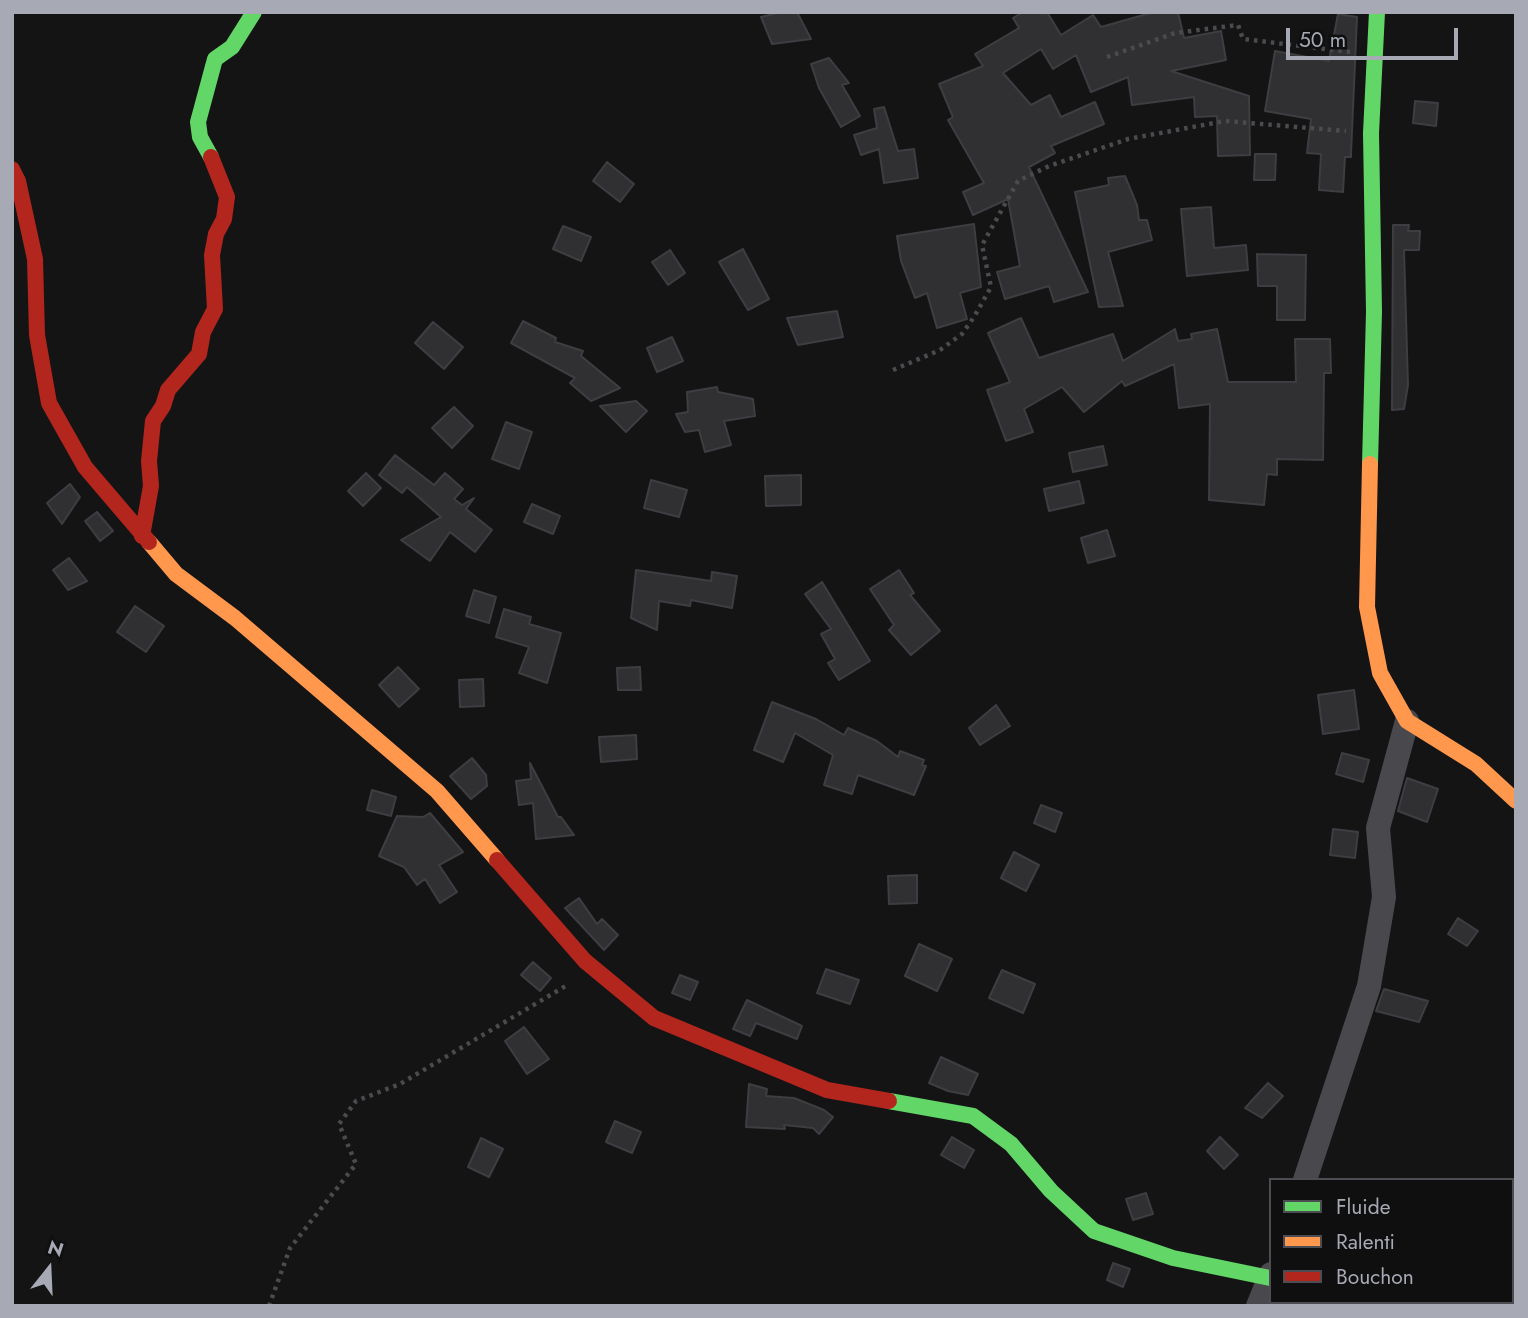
<!DOCTYPE html>
<html>
<head>
<meta charset="utf-8">
<style>
  body { margin:0 }
  #map { position:relative; width:1528px; height:1318px; overflow:hidden; background:#141415; font-family:Jost,sans-serif }
  canvas { display:block }
  .frame { position:absolute; inset:0; border:14px solid #a7aab4; pointer-events:none }
  .legend { position:absolute; left:1269px; top:1178px; width:245px; height:126px; box-sizing:border-box; background:#0f0f10; border:2px solid #4c4d52; margin:0; padding:9px 12px; list-style:none; font-size:21px; color:#a7aab4 }
  .legend li { display:flex; align-items:center; gap:14px; height:35px }
  .legend b { width:35px; border:2px solid #4c4d52 }
  .north { position:absolute; left:14px; top:1234px; width:70px; height:70px; -webkit-text-stroke:5px #0f0f10; paint-order:stroke; rotate:18deg; font-size:19px; font-weight:700; line-height:28px; text-align:center; color:#a7aab4 }
  .north::after { content:''; display:block; margin:auto; width:24px; height:32px; background:#a7aab4; clip-path:polygon(50% 0,100% 100%,50% 72%,0 100%) }
  .scale { position:absolute; left:1286px; top:28px; width:172px; height:32px; box-sizing:border-box; border:4px solid #a7aab4; border-top:0; padding-left:9px; font-size:21px; line-height:24px; white-space:nowrap; color:#a7aab4; -webkit-text-stroke:5px #0f0f10; paint-order:stroke }
</style>
</head>
<body>
<div id="map">
<canvas width="1528" height="1318"></canvas>
<div class="frame"></div>
<ul class="legend">
<li><b style="height:9px;background:#63d668"></b>Fluide</li>
<li><b style="height:9px;background:#ff974d"></b>Ralenti</li>
<li><b style="height:9px;background:#b3261e"></b>Bouchon</li>
</ul>
<div class="north">N</div>
<div class="scale">50 m</div>
</div>
<script>
const context = document.querySelector('canvas').getContext('2d');
context.lineJoin = 'round';
function fillPath(path, color) {
  context.fillStyle = color;
  context.fill(path, 'evenodd');
}
function toPath(rows) {
  const path = new Path2D();
  for (const r of rows) {
    path.moveTo(r[0], r[1]);
    for (let i = 2; i < r.length; i += 2) path.lineTo(r[i], r[i + 1]);
  }
  return path;
}
function stroke(path, color, width, dash) {
  context.strokeStyle = color;
  context.lineWidth = width;
  context.lineCap = dash ? 'butt' : 'round';
  context.setLineDash(dash || []);
  context.stroke(path);
}
const building = toPath([
  [782,12,797,12,811,39,772,44,761,17,782,12],
  [1023,12,1047,12,1061,35,1093,15,1101,27,1154,12,1178,12,1184,38,1221,31,1226,60,1171,71,1249,96,1250,155,1218,156,1217,116,1195,117,1194,97,1132,105,1128,77,1091,92,1076,55,1053,69,1041,49,1003,73,1031,105,1050,95,1061,117,1095,102,1104,124,1051,146,1055,153,1029,167,1088,292,1054,302,1049,286,1005,299,997,272,1020,266,1008,199,973,215,963,192,984,183,948,120,953,117,939,84,983,66,975,54,1019,28,1013,18,1023,12],
  [1338,14,1357,17,1351,153,1351,157,1345,157,1343,192,1319,190,1321,154,1307,153,1311,119,1265,111,1275,51,1329,61,1338,14],
  [829,58,849,83,842,85,860,116,841,127,819,88,811,64,829,58],
  [1415,101,1438,103,1436,126,1413,123,1415,101],
  [884,107,898,151,914,149,918,178,884,183,879,149,861,155,854,135,877,128,874,109,884,107],
  [1255,154,1276,154,1275,180,1254,180,1255,154],
  [607,162,634,184,620,202,593,181,607,162],
  [1125,176,1137,205,1139,220,1147,220,1152,240,1108,252,1123,306,1099,307,1075,192,1109,185,1108,178,1125,176],
  [1211,207,1214,248,1246,245,1248,270,1187,276,1181,209,1211,207],
  [974,224,981,287,960,293,967,319,937,328,927,293,915,298,901,261,897,236,974,224],
  [1393,225,1409,225,1408,231,1420,231,1419,250,1404,250,1408,385,1404,409,1392,410,1393,225],
  [563,226,591,237,581,261,553,249,563,226],
  [743,249,769,299,748,310,719,262,743,249],
  [670,250,685,273,668,285,652,262,670,250],
  [1257,254,1306,255,1305,320,1277,320,1277,286,1258,286,1257,254],
  [837,311,843,337,798,345,787,318,837,311],
  [1021,318,1039,358,1113,334,1123,361,1175,329,1178,341,1192,339,1191,334,1217,329,1228,382,1296,382,1295,339,1330,339,1331,373,1324,373,1323,460,1277,459,1277,475,1267,474,1264,505,1209,500,1210,404,1179,408,1174,364,1125,386,1122,381,1084,412,1062,387,1024,409,1033,432,1006,441,987,390,1010,382,988,333,1021,318],
  [523,321,556,338,555,342,583,351,581,356,620,388,591,401,570,383,575,378,511,343,523,321],
  [433,322,463,347,444,369,415,343,433,322],
  [672,337,683,361,657,372,647,348,672,337],
  [717,387,718,392,753,399,755,416,724,421,731,445,705,452,699,430,685,432,676,414,688,412,687,392,717,387],
  [636,401,647,411,626,432,600,406,636,401],
  [454,407,473,426,452,448,432,428,454,407],
  [506,422,532,432,519,469,492,459,506,422],
  [1103,446,1107,465,1073,472,1069,453,1103,446],
  [395,455,434,485,445,473,463,489,454,499,462,505,474,498,466,509,492,530,475,552,450,532,430,561,401,540,441,517,407,487,402,493,379,475,395,455],
  [366,473,381,488,363,506,348,491,366,473],
  [801,475,801,505,766,506,765,476,801,475],
  [651,480,687,490,679,517,644,508,651,480],
  [1079,481,1084,503,1049,511,1044,489,1079,481],
  [70,484,80,497,62,524,47,503,70,484],
  [532,504,560,516,553,534,524,522,532,504],
  [97,512,113,531,100,541,85,521,97,512],
  [1107,530,1115,556,1088,563,1081,538,1107,530],
  [69,558,87,581,68,590,53,570,69,558],
  [636,570,711,581,712,572,737,576,732,608,691,600,690,606,659,601,657,630,631,618,636,570],
  [899,570,914,593,910,595,940,631,911,655,889,630,894,625,870,589,899,570],
  [822,582,870,661,839,680,828,663,835,659,821,634,831,629,805,594,822,582],
  [474,590,496,597,489,623,466,616,474,590],
  [135,606,164,626,146,652,117,632,135,606],
  [504,609,531,617,529,624,561,633,547,683,519,673,529,647,496,637,504,609],
  [398,667,419,689,399,707,379,685,398,667],
  [640,667,641,690,618,690,617,668,640,667],
  [483,679,484,706,460,707,459,680,483,679],
  [1354,690,1359,729,1323,734,1318,695,1354,690],
  [772,702,816,719,844,735,848,728,877,741,898,757,900,751,924,760,922,765,926,766,914,795,858,775,852,794,824,785,833,755,795,733,783,762,754,750,772,702],
  [996,705,1010,726,980,745,969,728,996,705],
  [636,735,637,759,601,762,599,737,636,735],
  [1342,753,1369,760,1363,782,1336,774,1342,753],
  [472,758,486,775,487,786,471,799,450,776,472,758],
  [530,763,558,817,561,817,574,835,536,839,533,803,519,805,516,781,531,779,530,763],
  [1407,778,1438,789,1427,822,1398,811,1407,778],
  [372,790,396,797,391,816,367,810,372,790],
  [1041,805,1062,813,1055,832,1034,823,1041,805],
  [430,813,463,852,439,865,457,892,440,903,425,879,417,885,404,867,379,856,397,816,423,817,430,813],
  [1333,829,1358,832,1355,858,1330,855,1333,829],
  [1014,852,1039,865,1026,891,1001,878,1014,852],
  [917,875,917,903,889,904,888,876,917,875],
  [579,898,597,924,602,919,618,935,604,950,565,908,579,898],
  [1458,918,1478,931,1467,946,1448,934,1458,918],
  [919,944,952,959,937,991,905,976,919,944],
  [533,962,551,978,540,991,521,975,533,962],
  [826,969,859,980,850,1004,817,993,826,969],
  [1002,970,1035,984,1023,1013,989,998,1002,970],
  [680,975,698,982,690,1000,672,993,680,975],
  [1384,989,1428,1001,1419,1022,1376,1011,1384,989],
  [747,1000,802,1026,797,1039,756,1023,750,1036,733,1029,747,1000],
  [524,1027,549,1059,527,1074,505,1041,524,1027],
  [941,1057,978,1074,968,1095,948,1091,929,1083,941,1057],
  [1268,1083,1283,1096,1262,1118,1245,1108,1268,1083],
  [749,1084,767,1089,766,1096,794,1098,824,1110,833,1117,819,1134,813,1128,784,1125,785,1129,746,1127,749,1084],
  [615,1121,641,1132,632,1153,606,1142,615,1121],
  [952,1137,974,1150,964,1168,941,1155,952,1137],
  [1220,1137,1238,1155,1224,1169,1207,1151,1220,1137],
  [481,1138,503,1149,489,1177,468,1167,481,1138],
  [1146,1193,1153,1214,1133,1220,1126,1199,1146,1193],
  [1113,1263,1130,1269,1123,1287,1107,1280,1113,1263]
]);
fillPath(building, '#303032');
stroke(building, '#3d3e41', 2);
stroke(toPath([
  [1107,57,1175,33,1238,25,1243,39,1350,52],
  [893,370,940,350,962,334,974,317,991,287,982,245,1018,181,1049,166,1128,139,1225,121,1346,131],
  [1512,1233,1516,1229],
  [1489,1302,1489,1306],
  [269,1306,290,1248,356,1164,339,1124,356,1101,400,1084,569,984],
  [1436,1306,1440,1302]
]), '#4a4b4e', 4.5, [3.5, 5]);
stroke(toPath([
  [1305,1180,1369,986,1384,897,1378,828,1407,721],
  [1258,1306,1271,1274]
]), '#49494d', 24);
stroke(toPath([
  [211,157,200,137,198,122,215,59,232,47,254,12],
  [1370,464,1374,312,1371,133,1377,12],
  [889,1101,973,1116,1011,1144,1051,1191,1094,1231,1173,1258,1270,1278]
]), '#63d668', 16);
stroke(toPath([
  [1370,464,1367,607,1380,673,1407,721,1476,764,1516,801],
  [149,542,176,574,235,618,437,791,497,860]
]), '#ff974d', 16);
stroke(toPath([
  [12,169,18,181,35,259,37,335,49,403,85,467,149,542],
  [142,536,151,486,149,461,153,421,163,406,168,390,199,354,203,332,215,309,212,255,216,234,224,219,227,197,211,157],
  [497,860,585,961,654,1018,827,1090,889,1101]
]), '#b3261e', 16);
</script>
</body>
</html>
